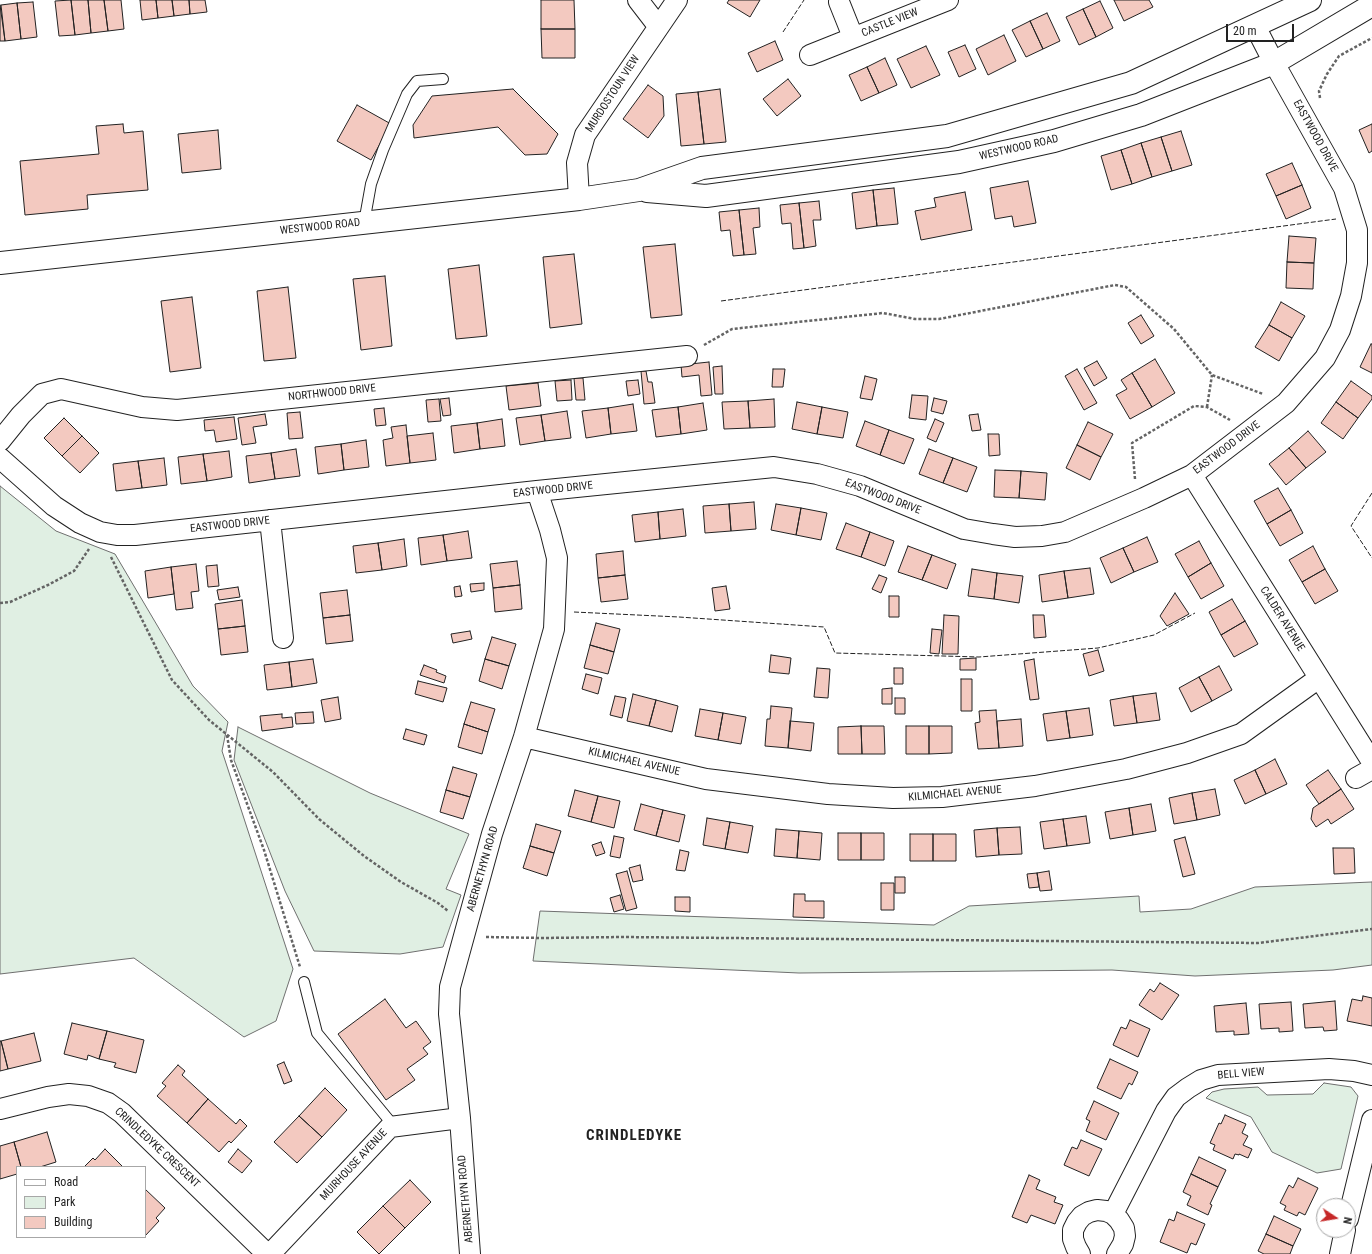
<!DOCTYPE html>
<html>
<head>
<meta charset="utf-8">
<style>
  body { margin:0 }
  #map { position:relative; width:1372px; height:1254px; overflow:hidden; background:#fff; font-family:"Roboto Condensed",sans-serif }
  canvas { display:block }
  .legend { position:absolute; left:16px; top:1166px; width:130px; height:72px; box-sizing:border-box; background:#fff; border:1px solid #a7a7a7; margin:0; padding:5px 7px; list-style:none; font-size:12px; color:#222 }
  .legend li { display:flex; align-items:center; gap:8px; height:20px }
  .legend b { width:20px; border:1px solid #a7a7a7 }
  .north { position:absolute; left:1316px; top:1198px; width:40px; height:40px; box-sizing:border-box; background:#fff; border:1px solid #a7a7a7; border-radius:50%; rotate:102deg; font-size:11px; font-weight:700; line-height:16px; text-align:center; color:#222 }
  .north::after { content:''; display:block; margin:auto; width:14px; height:18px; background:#c62828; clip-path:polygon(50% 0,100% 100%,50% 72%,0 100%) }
  .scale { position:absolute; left:1226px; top:24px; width:68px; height:18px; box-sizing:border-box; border:2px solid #222; border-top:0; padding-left:5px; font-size:12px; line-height:14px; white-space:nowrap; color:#222; -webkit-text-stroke:3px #fff; paint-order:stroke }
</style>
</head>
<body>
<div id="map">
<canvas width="1372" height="1254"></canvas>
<ul class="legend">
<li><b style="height:5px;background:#fff"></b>Road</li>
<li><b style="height:11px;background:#e0efe3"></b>Park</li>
<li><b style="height:11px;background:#f3c9c0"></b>Building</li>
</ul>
<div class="north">N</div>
<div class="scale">20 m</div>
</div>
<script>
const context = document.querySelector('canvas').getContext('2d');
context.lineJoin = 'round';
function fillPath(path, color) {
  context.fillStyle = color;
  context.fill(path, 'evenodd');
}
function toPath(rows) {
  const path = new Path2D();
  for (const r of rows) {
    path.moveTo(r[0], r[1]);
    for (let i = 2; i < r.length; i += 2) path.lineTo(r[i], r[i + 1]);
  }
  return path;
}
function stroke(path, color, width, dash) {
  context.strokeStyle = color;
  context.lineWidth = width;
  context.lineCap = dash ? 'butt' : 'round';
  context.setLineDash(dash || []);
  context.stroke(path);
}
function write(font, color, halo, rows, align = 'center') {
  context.font = font + ' "Roboto Condensed",sans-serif';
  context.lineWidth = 3;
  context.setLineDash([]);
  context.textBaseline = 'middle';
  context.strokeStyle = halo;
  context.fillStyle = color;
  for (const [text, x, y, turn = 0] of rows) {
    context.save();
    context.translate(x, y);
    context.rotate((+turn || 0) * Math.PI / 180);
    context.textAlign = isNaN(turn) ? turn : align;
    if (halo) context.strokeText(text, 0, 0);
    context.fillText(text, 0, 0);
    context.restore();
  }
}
const green = toPath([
  [0,486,56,531,115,554,193,686,228,722,222,751,293,969,276,1021,244,1037,134,958,0,974,0,486],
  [238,727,370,793,469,834,446,889,461,895,443,947,400,954,314,951,285,891,234,760,238,727],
  [1372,882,1372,965,1333,970,1195,976,1112,970,799,973,533,961,540,911,934,925,969,906,1139,896,1140,912,1191,909,1255,887,1372,882],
  [1324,1083,1351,1087,1358,1096,1341,1169,1317,1173,1272,1152,1251,1117,1206,1098,1212,1092,1224,1089,1258,1087,1267,1095,1313,1094,1324,1083]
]);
fillPath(green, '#e0efe3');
stroke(green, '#6f6f6f', 1);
const building = toPath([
  [71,0,75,35,59,36,55,1,71,0],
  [71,0,88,0,91,33,75,35,71,0],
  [88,0,104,0,108,31,91,33,88,0],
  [104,0,121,0,124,29,108,31,104,0],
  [140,0,156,0,158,18,142,20,140,0],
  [156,0,172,0,174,16,158,18,156,0],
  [172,0,189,0,190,14,174,16,172,0],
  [189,0,205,0,207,12,190,14,189,0],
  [541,0,574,0,575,29,541,29,541,0],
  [729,0,760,0,750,17,727,3,729,0],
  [1114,0,1149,0,1153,7,1124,21,1114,0],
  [1100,1,1113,28,1096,37,1083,9,1100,1],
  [33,2,37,37,21,39,17,3,33,2],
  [17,3,21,39,5,41,1,5,17,3],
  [0,5,5,41,0,41,0,5],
  [1083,9,1096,37,1079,45,1066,17,1083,9],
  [1047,13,1060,41,1043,49,1030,21,1047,13],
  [1030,21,1043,49,1026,57,1012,30,1030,21],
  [541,29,575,29,575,58,542,58,541,29],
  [1004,35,1016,61,988,75,976,49,1004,35],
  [775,41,783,60,757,72,748,53,775,41],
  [965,45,976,69,959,77,948,52,965,45],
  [926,46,940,75,911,88,897,59,926,46],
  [885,58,897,85,879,93,867,67,885,58],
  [867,67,879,93,861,101,849,75,867,67],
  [788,79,801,96,777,116,763,99,788,79],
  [648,85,663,96,664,116,648,138,623,119,648,85],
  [513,89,558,134,547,154,525,155,498,127,414,138,413,125,432,96,513,89],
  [720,89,726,142,704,144,698,92,720,89],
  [698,92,704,144,681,146,676,94,698,92],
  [357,105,391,124,371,160,337,141,357,105],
  [123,124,124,133,143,131,148,190,87,195,88,209,25,215,20,161,99,154,96,126,123,124],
  [1372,124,1372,151,1369,153,1359,130,1372,124],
  [218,130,221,169,182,173,178,134,218,130],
  [1181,131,1192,165,1172,171,1161,137,1181,131],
  [1161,137,1172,171,1152,177,1141,143,1161,137],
  [1141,143,1152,177,1132,184,1121,150,1141,143],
  [1121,150,1132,184,1111,190,1101,156,1121,150],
  [1292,163,1302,185,1276,196,1266,174,1292,163],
  [1028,181,1036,223,1014,227,1012,216,995,219,990,188,1028,181],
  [1302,185,1311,208,1286,219,1276,196,1302,185],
  [894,188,898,224,877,226,873,190,894,188],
  [873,190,877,226,856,229,852,193,873,190],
  [965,192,972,230,921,240,915,211,936,207,934,198,965,192],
  [819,201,821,220,813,220,816,246,804,248,799,203,819,201],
  [799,203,804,248,793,249,791,223,782,224,780,205,799,203],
  [759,208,760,227,753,228,756,254,744,255,739,210,759,208],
  [739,210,744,255,733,256,730,230,721,231,719,212,739,210],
  [1289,236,1316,238,1314,263,1287,262,1289,236],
  [675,244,682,315,651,318,643,247,675,244],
  [574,254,582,324,550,328,543,257,574,254],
  [1287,262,1314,263,1313,289,1286,288,1287,262],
  [479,265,487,336,456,339,448,269,479,265],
  [385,276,392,346,361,350,353,279,385,276],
  [288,287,296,358,264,361,257,291,288,287],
  [192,297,201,368,170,372,161,301,192,297],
  [1281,302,1305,316,1292,338,1269,325,1281,302],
  [1141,315,1154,336,1141,344,1128,323,1141,315],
  [1269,325,1292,338,1279,361,1255,347,1269,325],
  [1371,344,1372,344,1372,373,1360,367,1371,344],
  [1155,359,1175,393,1152,407,1132,373,1155,359],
  [1097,361,1107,378,1094,386,1084,368,1097,361],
  [709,362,712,395,701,396,699,375,682,377,681,365,709,362],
  [722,366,723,394,715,394,713,367,722,366],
  [773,369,785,369,783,387,772,387,773,369],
  [1077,369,1097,403,1084,410,1065,376,1077,369],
  [641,371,646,371,648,382,652,382,655,403,644,404,641,371],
  [1132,373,1152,407,1130,419,1116,395,1127,389,1121,380,1132,373],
  [865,376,877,379,872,400,860,398,865,376],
  [574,378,583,378,585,400,576,400,574,378],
  [571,380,572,400,557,401,555,381,571,380],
  [638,380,640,394,628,396,626,381,638,380],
  [1351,381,1372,396,1372,399,1358,418,1336,402,1351,381],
  [538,383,541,406,509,410,506,386,538,383],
  [912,395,928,396,926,420,909,418,912,395],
  [449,398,451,415,443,416,440,399,449,398],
  [934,398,947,401,943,414,931,411,934,398],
  [439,399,441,421,428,422,426,400,439,399],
  [774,399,775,427,750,428,748,401,774,399],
  [748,401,750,428,724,429,722,402,748,401],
  [797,402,822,407,817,434,792,429,797,402],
  [1336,402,1358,418,1343,439,1321,423,1336,402],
  [703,403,707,430,681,434,678,407,703,403],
  [633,404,637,431,611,434,608,408,633,404],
  [678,407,681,434,656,437,652,410,678,407],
  [822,407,848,412,843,438,817,434,822,407],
  [384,408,386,425,376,426,374,409,384,408],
  [608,408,611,434,586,438,582,411,608,408],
  [567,411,571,438,545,441,541,415,567,411],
  [300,412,303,438,289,439,287,413,300,412],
  [265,414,267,425,253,427,256,443,242,445,238,418,265,414],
  [978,414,981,430,972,431,969,415,978,414],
  [541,415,545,441,520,445,516,418,541,415],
  [234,417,237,439,216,442,214,430,205,431,204,420,234,417],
  [64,418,82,436,62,456,44,438,64,418],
  [502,419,505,446,480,449,477,423,502,419],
  [935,419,944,423,936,442,927,438,935,419],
  [865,421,889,430,880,455,856,446,865,421],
  [1088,422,1113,434,1101,457,1077,445,1088,422],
  [477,423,480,449,454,453,451,426,477,423],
  [406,425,410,463,386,466,383,440,393,438,391,427,406,425],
  [889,430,914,439,904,464,880,455,889,430],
  [1308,431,1326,452,1306,468,1289,448,1308,431],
  [433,433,436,460,410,463,407,436,433,433],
  [988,434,999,434,1000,455,989,456,988,434],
  [82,436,99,453,80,473,62,456,82,436],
  [366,440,369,467,344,470,341,444,366,440],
  [341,444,344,470,318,474,315,447,341,444],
  [1077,445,1101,457,1090,480,1066,468,1077,445],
  [1289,448,1306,468,1286,485,1269,464,1289,448],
  [296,449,300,476,275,479,271,453,296,449],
  [929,449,953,458,943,483,919,474,929,449],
  [229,451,232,477,207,481,203,454,229,451],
  [271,453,275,479,249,483,246,456,271,453],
  [203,454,207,481,181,484,178,457,203,454],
  [164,458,167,485,142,488,138,461,164,458],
  [953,458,977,467,967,492,943,483,953,458],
  [138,461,142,488,116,491,113,464,138,461],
  [995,470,1021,471,1019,498,994,497,995,470],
  [1021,471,1047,473,1045,500,1019,498,1021,471],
  [1278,488,1291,510,1267,524,1254,501,1278,488],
  [754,502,756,529,731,531,729,504,754,502],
  [729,504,731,531,705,533,703,506,729,504],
  [776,504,801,508,796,535,771,530,776,504],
  [801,508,827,513,821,540,796,535,801,508],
  [683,509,686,536,660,539,658,512,683,509],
  [1291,510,1303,533,1280,546,1267,524,1291,510],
  [658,512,660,539,635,542,632,515,658,512],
  [846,523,870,532,861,557,836,549,846,523],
  [468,531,472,558,447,561,443,535,468,531],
  [870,532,894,541,885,566,861,557,870,532],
  [443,535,447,561,421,565,418,538,443,535],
  [1147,537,1158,562,1134,572,1123,548,1147,537],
  [404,539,407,566,382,570,378,543,404,539],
  [1199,541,1211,563,1188,577,1175,554,1199,541],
  [378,543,382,570,356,573,353,546,378,543],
  [908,546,932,555,922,580,898,572,908,546],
  [1313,546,1325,569,1302,582,1289,560,1313,546],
  [1123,548,1134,572,1111,583,1100,558,1123,548],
  [623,551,625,575,598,578,596,554,623,551],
  [932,555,956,564,947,589,922,580,932,555],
  [517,561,520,585,493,588,490,564,517,561],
  [1211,563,1224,586,1201,599,1188,577,1211,563],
  [196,564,199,591,191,592,193,608,176,610,171,567,196,564],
  [217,565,219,586,208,587,206,566,217,565],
  [171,567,174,594,148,598,145,571,171,567],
  [1090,568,1094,594,1068,598,1064,571,1090,568],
  [972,569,997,573,994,599,968,596,972,569],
  [1325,569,1338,591,1315,604,1302,582,1325,569],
  [1064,571,1068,598,1042,602,1039,575,1064,571],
  [997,573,1023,576,1019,603,994,599,997,573],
  [625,575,628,599,601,602,598,578,625,575],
  [879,575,887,578,881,593,872,589,879,575],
  [484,583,484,590,471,592,470,584,484,583],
  [520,585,522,609,495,612,493,588,520,585],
  [460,586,462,596,455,597,454,587,460,586],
  [726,586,730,609,715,611,712,588,726,586],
  [238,587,240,597,219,600,217,590,238,587],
  [347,590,350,615,323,618,320,593,347,590],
  [1175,593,1189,614,1167,626,1160,616,1175,593],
  [889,596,899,596,899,617,889,617,889,596],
  [1232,599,1245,621,1221,635,1209,612,1232,599],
  [242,600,245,626,218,629,215,604,242,600],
  [350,615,353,641,326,644,323,618,350,615],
  [944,615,959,616,958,654,942,654,944,615],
  [1033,615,1044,615,1046,637,1034,638,1033,615],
  [1245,621,1258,644,1234,657,1221,635,1245,621],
  [596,623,620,629,614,652,590,645,596,623],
  [245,626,248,652,221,655,218,629,245,626],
  [932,629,942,630,939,654,930,653,932,629],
  [470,631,472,639,453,643,451,634,470,631],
  [492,637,516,644,509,666,485,659,492,637],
  [590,645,614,652,608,674,584,668,590,645],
  [1098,650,1104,671,1089,676,1083,654,1098,650],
  [771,655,791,658,789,674,769,672,771,655],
  [976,658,976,670,960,670,960,659,976,658],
  [313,659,317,683,292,687,289,662,313,659],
  [485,659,509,666,502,689,479,681,485,659],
  [1034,659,1039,699,1030,700,1024,661,1034,659],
  [289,662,292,687,267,690,264,665,289,662],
  [424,665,437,670,436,672,446,676,444,683,420,675,424,665],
  [1219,666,1232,690,1212,701,1199,677,1219,666],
  [817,668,830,669,828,698,814,697,817,668],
  [894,668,903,668,903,684,894,684,894,668],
  [586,674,602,678,598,694,582,689,586,674],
  [1199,677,1212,701,1191,712,1179,688,1199,677],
  [961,679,972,679,972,711,961,711,961,679],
  [418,681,447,688,443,702,415,694,418,681],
  [892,688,892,704,882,704,882,689,892,688],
  [1156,693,1160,720,1137,723,1133,696,1156,693],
  [633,694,656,700,649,726,627,721,633,694],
  [615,696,626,698,622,718,610,715,615,696],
  [1133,696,1137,723,1114,726,1110,700,1133,696],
  [338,697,341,719,325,722,321,700,338,697],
  [895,698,905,698,905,714,895,714,895,698],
  [656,700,678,706,672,732,649,726,656,700],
  [471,702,495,709,488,732,464,724,471,702],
  [771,706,792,708,788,748,765,746,767,719,770,719,771,706],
  [1089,708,1093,735,1070,738,1066,711,1089,708],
  [700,709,723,713,718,740,695,736,700,709],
  [996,710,999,748,978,749,975,723,980,722,979,711,996,710],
  [1066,711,1070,738,1047,741,1043,714,1066,711],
  [313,712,314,723,296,724,295,713,313,712],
  [723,713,746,717,741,744,718,740,723,713],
  [282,714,282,718,292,717,293,727,262,731,260,716,282,714],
  [1021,719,1023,746,999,748,997,721,1021,719],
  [790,721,814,723,811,751,788,748,790,721],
  [464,724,488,732,482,754,458,747,464,724],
  [861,726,862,754,838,754,838,727,861,726],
  [861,726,884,726,885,754,862,754,861,726],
  [906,726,929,726,929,754,906,754,906,726],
  [929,726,952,726,952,753,929,754,929,726],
  [406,729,427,735,424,745,403,739,406,729],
  [1275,759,1287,784,1266,794,1255,770,1275,759],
  [453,767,477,774,470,797,446,790,453,767],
  [1255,770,1266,794,1245,804,1234,780,1255,770],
  [1328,770,1341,789,1319,804,1306,785,1328,770],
  [1215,789,1220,815,1197,820,1192,793,1215,789],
  [1341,789,1354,809,1331,824,1328,819,1316,827,1311,819,1313,808,1341,789],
  [446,790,470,797,463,819,440,812,446,790],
  [575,790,598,796,591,822,568,816,575,790],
  [1192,793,1197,820,1174,824,1169,798,1192,793],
  [598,796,620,801,614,828,591,822,598,796],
  [641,804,663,810,656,836,634,830,641,804],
  [1151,804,1156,831,1133,835,1129,808,1151,804],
  [1129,808,1133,835,1110,839,1105,812,1129,808],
  [663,810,685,815,679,842,656,836,663,810],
  [1086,816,1090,843,1067,846,1063,819,1086,816],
  [707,818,730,822,725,849,703,845,707,818],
  [1063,819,1067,846,1044,849,1040,822,1063,819],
  [730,822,753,826,748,853,725,849,730,822],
  [536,824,561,831,554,853,530,846,536,824],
  [1020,827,1022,854,999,855,997,828,1020,827],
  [997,828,999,855,976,857,974,830,997,828],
  [776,829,799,831,797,858,774,856,776,829],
  [799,831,822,833,820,860,797,858,799,831],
  [838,833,861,833,861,860,838,860,838,833],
  [861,833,884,833,884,860,861,860,861,833],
  [910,834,933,834,933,861,910,861,910,834],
  [933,834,956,834,956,861,933,861,933,834],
  [614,836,624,838,620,858,610,856,614,836],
  [1185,837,1195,874,1183,877,1174,840,1185,837],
  [601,842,605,853,596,856,592,845,601,842],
  [530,846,554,853,547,876,523,868,530,846],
  [1333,848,1354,848,1355,873,1334,874,1333,848],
  [680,850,689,852,685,871,676,870,680,850],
  [640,865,643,880,633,882,629,868,640,865],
  [627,871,637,908,626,911,616,874,627,871],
  [1049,871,1052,890,1040,891,1037,873,1049,871],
  [1037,873,1039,887,1029,888,1027,874,1037,873],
  [895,877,905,877,905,893,895,893,895,877],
  [881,883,894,883,894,910,881,910,881,883],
  [794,894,805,894,805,901,824,901,824,918,793,917,794,894],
  [620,895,624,909,614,912,610,898,620,895],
  [675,897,690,897,690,912,675,911,675,897],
  [1160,983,1179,995,1162,1020,1139,1005,1150,989,1154,992,1160,983],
  [1363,996,1372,998,1372,1026,1347,1021,1352,999,1362,1001,1363,996],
  [385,999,406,1028,416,1021,431,1042,423,1048,428,1054,407,1069,415,1080,386,1100,338,1034,385,999],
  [1335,1001,1337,1030,1324,1031,1323,1027,1305,1028,1303,1004,1335,1001],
  [1291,1002,1293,1031,1279,1032,1279,1028,1261,1029,1259,1004,1291,1002],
  [1246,1003,1249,1034,1234,1035,1234,1031,1216,1032,1214,1006,1246,1003],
  [1130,1020,1150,1029,1138,1057,1113,1045,1121,1027,1126,1029,1130,1020],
  [72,1023,107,1031,99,1059,88,1055,87,1060,64,1054,72,1023],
  [107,1031,144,1040,136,1073,114,1067,116,1063,99,1059,107,1031],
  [34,1033,41,1061,8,1069,1,1041,34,1033],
  [0,1041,1,1041,8,1069,0,1071,0,1041],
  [1110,1059,1138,1072,1132,1085,1129,1083,1121,1099,1097,1088,1110,1059],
  [284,1062,292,1081,284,1084,277,1065,284,1062],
  [178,1065,185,1071,182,1075,208,1099,187,1123,157,1096,166,1086,162,1083,178,1065],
  [325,1088,347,1110,322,1137,299,1116,325,1088],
  [208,1099,236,1124,240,1119,247,1126,231,1143,229,1141,219,1152,187,1123,208,1099],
  [1094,1101,1119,1113,1106,1140,1086,1131,1090,1121,1086,1119,1094,1101],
  [1225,1115,1246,1124,1242,1133,1248,1136,1243,1145,1252,1149,1248,1158,1239,1154,1239,1155,1235,1154,1233,1159,1213,1150,1215,1145,1210,1143,1219,1123,1221,1124,1225,1115],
  [299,1116,322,1137,297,1163,274,1142,299,1116],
  [47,1132,56,1162,40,1167,21,1167,14,1142,47,1132],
  [1081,1140,1102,1149,1089,1176,1064,1165,1072,1147,1077,1149,1081,1140],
  [14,1142,21,1167,17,1167,17,1174,0,1179,0,1146,14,1142],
  [105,1149,123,1167,84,1167,93,1158,95,1160,105,1149],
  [238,1149,252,1161,242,1173,228,1162,238,1149],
  [1199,1157,1226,1170,1218,1187,1191,1174,1199,1157],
  [1191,1174,1218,1187,1210,1204,1212,1205,1208,1215,1187,1205,1191,1196,1183,1192,1191,1174],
  [1029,1175,1040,1180,1036,1189,1056,1197,1054,1202,1063,1205,1055,1224,1031,1215,1027,1223,1012,1217,1029,1175],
  [1298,1178,1318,1188,1305,1215,1299,1212,1297,1216,1284,1210,1286,1206,1280,1203,1289,1185,1293,1188,1298,1178],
  [410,1180,431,1202,405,1228,383,1206,410,1180],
  [145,1189,165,1208,156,1218,159,1221,145,1236,145,1189],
  [383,1206,405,1228,379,1254,357,1232,383,1206],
  [1177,1212,1205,1224,1196,1245,1191,1243,1187,1253,1160,1242,1169,1219,1174,1221,1177,1212],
  [1274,1216,1301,1229,1293,1246,1266,1234,1274,1216],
  [1266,1234,1293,1246,1290,1254,1264,1254,1258,1251,1266,1234]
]);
fillPath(building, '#f3c9c0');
stroke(building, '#222', 1);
const service = toPath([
  [364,223,371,184,383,150,407,94,417,81,443,79],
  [304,982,317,1033,393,1125]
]);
const minor = toPath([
  [638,0,658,26],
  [839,2,853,37],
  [810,55,948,0],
  [579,199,577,163,585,135,677,0],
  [0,441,21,415,42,394,61,389,142,407,177,410,687,356],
  [0,458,54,506,80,523,100,532,117,535,135,535,537,491,774,467,817,474,860,486,964,529,993,534,1015,537,1042,536,1065,532,1144,498,1192,475,1286,403,1325,358,1340,330,1351,296,1357,263,1357,230,1344,188,1274,63,1255,26],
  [1192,475,1372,762],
  [270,520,283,638],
  [524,737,706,779,828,794,893,798,942,797,1035,786,1126,769,1187,753,1241,734,1319,678],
  [1356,778,1372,769],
  [0,1109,48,1097,69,1094,88,1096,108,1103,122,1113,267,1254],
  [1113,1214,1166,1111,1176,1097,1188,1088,1201,1080,1218,1075,1329,1069,1354,1071,1372,1075],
  [1348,1219,1372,1120],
  [270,1254,390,1127,460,1118],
  [470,1254,460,1118,449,1014,450,987,492,834,524,737,554,629,557,558,550,530,537,491],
  [1080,1254,1076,1247,1073,1239,1073,1230,1077,1222,1082,1216,1089,1212,1097,1210,1106,1211,1113,1214,1119,1220,1124,1228,1125,1236,1123,1244,1117,1254],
  [1340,1254,1345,1230]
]);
const primary = toPath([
  [647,191,706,196,959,162,1054,141,1141,115,1274,63,1372,5],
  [0,263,579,199,639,190,702,168,947,136,1131,83,1310,0]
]);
stroke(service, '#222', 12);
stroke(minor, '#222', 22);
stroke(primary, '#222', 24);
stroke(toPath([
  [1320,98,1319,91,1327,74,1339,56,1372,38],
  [704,345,732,329,883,313,915,319,939,319,1115,285,1126,287,1174,329,1212,375,1263,394],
  [1207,407,1212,375],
  [1135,479,1132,443,1194,406,1207,407,1230,420],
  [111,557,172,680,209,720,273,772,319,819,364,856,401,882,438,903,448,911],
  [0,603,10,602,48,585,74,571,89,549],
  [227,735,231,760,264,850,300,967],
  [486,937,542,938,622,937,1258,943,1372,929]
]), '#646464', 2.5, [3, 2]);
stroke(service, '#fff', 10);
stroke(minor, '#fff', 20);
stroke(primary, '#fff', 22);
stroke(toPath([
  [783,32,804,0],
  [721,301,1336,219],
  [1372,493,1351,526,1372,558],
  [574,612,679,617,824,627,835,653,979,657,1098,648,1154,635,1195,613]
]), '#222', 1, [5, 2]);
write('11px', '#222', '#fff', [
  ["CASTLE VIEW",890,23,-22],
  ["MURDOSTOUN VIEW",613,94,-57],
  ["EASTWOOD DRIVE",1315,136,61],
  ["WESTWOOD ROAD",1019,148,-13],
  ["WESTWOOD ROAD",320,227,-6],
  ["NORTHWOOD DRIVE",332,393,-6],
  ["EASTWOOD DRIVE",1227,448,-37],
  ["EASTWOOD DRIVE",553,490,-6],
  ["EASTWOOD DRIVE",883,497,21],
  ["EASTWOOD DRIVE",230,525,-6],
  ["CALDER AVENUE",1282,619,58],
  ["KILMICHAEL AVENUE",634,762,13],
  ["KILMICHAEL AVENUE",955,794,-5],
  ["ABERNETHYN ROAD",483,869,-74],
  ["BELL VIEW",1241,1074,-5],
  ["CRINDLEDYKE CRESCENT",157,1148,43],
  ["MUIRHOUSE AVENUE",354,1165,-47],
  ["ABERNETHYN ROAD",466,1199,-95]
]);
context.letterSpacing = '1px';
write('bold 15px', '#222', '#fff', [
  ["CRINDLEDYKE",634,1136]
]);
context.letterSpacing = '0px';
</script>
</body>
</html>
